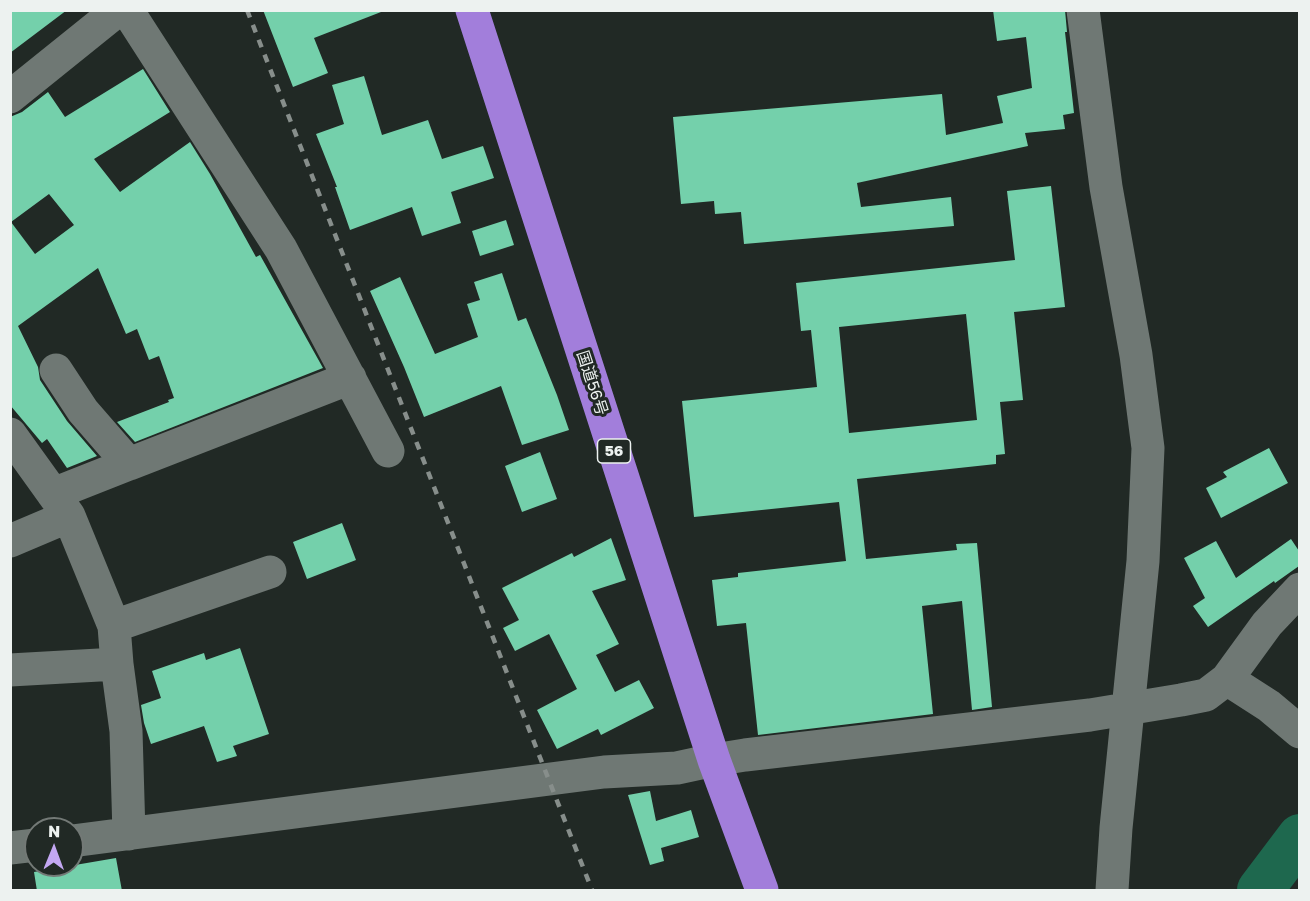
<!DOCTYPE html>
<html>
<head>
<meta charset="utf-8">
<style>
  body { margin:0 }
  #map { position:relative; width:1310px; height:901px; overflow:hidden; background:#212925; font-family:"Golos Text",sans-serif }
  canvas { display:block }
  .frame { position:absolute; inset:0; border:12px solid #edf2f0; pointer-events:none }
  .north { position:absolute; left:24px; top:817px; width:60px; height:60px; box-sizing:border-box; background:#212925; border:2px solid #737976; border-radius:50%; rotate:1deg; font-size:16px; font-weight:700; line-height:24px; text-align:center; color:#edf2f0 }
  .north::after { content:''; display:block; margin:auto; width:21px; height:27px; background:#c3a7f2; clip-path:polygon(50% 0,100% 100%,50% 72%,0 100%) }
</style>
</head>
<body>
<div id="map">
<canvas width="1310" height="901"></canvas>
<div class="frame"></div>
<div class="north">N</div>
</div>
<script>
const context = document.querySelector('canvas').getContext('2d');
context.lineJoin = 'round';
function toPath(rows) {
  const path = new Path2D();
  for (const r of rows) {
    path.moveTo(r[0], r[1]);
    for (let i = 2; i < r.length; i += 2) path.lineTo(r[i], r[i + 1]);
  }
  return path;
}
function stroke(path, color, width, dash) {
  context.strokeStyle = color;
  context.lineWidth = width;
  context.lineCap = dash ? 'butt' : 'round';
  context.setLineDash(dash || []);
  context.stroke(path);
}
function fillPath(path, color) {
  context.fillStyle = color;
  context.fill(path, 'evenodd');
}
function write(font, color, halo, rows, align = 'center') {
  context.font = font + ' "Golos Text","Noto Sans JP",sans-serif';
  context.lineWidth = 6;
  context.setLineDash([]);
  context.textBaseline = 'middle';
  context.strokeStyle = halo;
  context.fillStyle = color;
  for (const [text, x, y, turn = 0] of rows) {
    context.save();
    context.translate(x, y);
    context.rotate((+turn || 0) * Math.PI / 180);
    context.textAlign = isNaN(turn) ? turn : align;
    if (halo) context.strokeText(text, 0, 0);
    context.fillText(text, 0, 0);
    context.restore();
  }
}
stroke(toPath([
  [1260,890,1300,837]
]), '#1e684e', 46);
fillPath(toPath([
  [10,10,67,10,10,53],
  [263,10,380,10,381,12,314,38,328,73,293,87],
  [993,10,1065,10,1067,32,1065,32,1074,113,1063,115,1065,129,1025,133,1028,146,857,183,861,207,951,197,954,226,744,244,741,212,715,214,714,201,681,204,673,117,942,94,946,135,1003,123,997,96,1032,88,1026,37,997,41],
  [143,69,170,112,94,159,120,192,190,142,210,174,256,257,260,255,323,368,135,442,117,422,169,402,168,400,174,398,159,356,149,360,137,329,126,334,98,268,18,326,38,367,40,380,67,421,97,456,67,468,47,439,42,443,10,405,10,117,22,112,48,92,65,117],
  [49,194,74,225,35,254,11,222],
  [364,76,382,135,428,120,442,159,483,146,494,178,451,192,461,223,422,236,412,207,350,230,335,187,337,187,316,134,344,124,332,85],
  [1051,186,1065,307,1014,312,1023,400,1000,402,1005,454,996,455,996,464,857,479,866,559,957,550,956,544,977,543,992,707,972,710,962,601,922,606,933,714,758,735,746,623,717,626,712,580,738,577,738,573,846,561,839,502,694,517,682,401,817,387,811,330,801,331,796,283,1015,260,1007,191],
  [966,314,977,420,849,433,839,327],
  [506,220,514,245,480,256,472,231],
  [502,273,518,321,526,318,557,395,569,430,522,445,501,386,424,417,404,367,370,291,400,277,435,354,478,337,467,304,480,300,474,282],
  [1269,448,1288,483,1221,518,1206,488,1227,477,1223,472],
  [540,452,557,499,522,512,505,466],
  [342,523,356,560,307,579,293,542],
  [611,538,626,580,592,591,619,644,596,655,615,692,639,680,654,708,601,735,598,729,557,749,537,710,577,689,549,634,515,651,503,628,519,620,502,588,572,553,574,557],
  [1291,539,1299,551,1299,566,1275,583,1274,581,1208,627,1193,606,1205,598,1184,558,1216,541,1236,578],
  [240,648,269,734,233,746,237,756,217,762,204,726,151,744,144,723,141,705,161,698,152,671,204,653,206,660],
  [650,791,656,821,691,810,699,837,661,848,664,861,650,865,628,795],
  [116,858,122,891,37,891,34,872]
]), '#74d0ab');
stroke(toPath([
  [127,10,281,249,388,451],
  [1083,10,1106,187,1136,355,1148,448,1143,561,1116,828,1112,890],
  [10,97,118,10],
  [56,370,83,411,129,464,350,378],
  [10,434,69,516,114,626,117,664,126,731,129,834],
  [53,494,129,464],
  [10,541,69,516],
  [114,626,270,572],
  [10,670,117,664],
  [1227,679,1269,706,1300,732],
  [72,841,604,772,677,768,714,760,745,755,1090,715,1181,700,1206,695,1227,679,1267,624,1300,589],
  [10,848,36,845]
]), '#6f7874', 33);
stroke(toPath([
  [472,10,714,760,762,890]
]), '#a27edb', 33);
stroke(toPath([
  [247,10,592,890]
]), '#878e8b', 4.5, [8, 8]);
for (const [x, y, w] of [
  [614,451,33]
]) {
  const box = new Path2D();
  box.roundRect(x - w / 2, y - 12, w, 24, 4.5);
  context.fillStyle = '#212925';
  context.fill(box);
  stroke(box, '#edf2f0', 1.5);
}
write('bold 15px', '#edf2f0', null, [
  ["56",614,451]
]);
write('16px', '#edf2f0', '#212925', [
  ["国道56号",592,383,72]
]);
</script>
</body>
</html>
